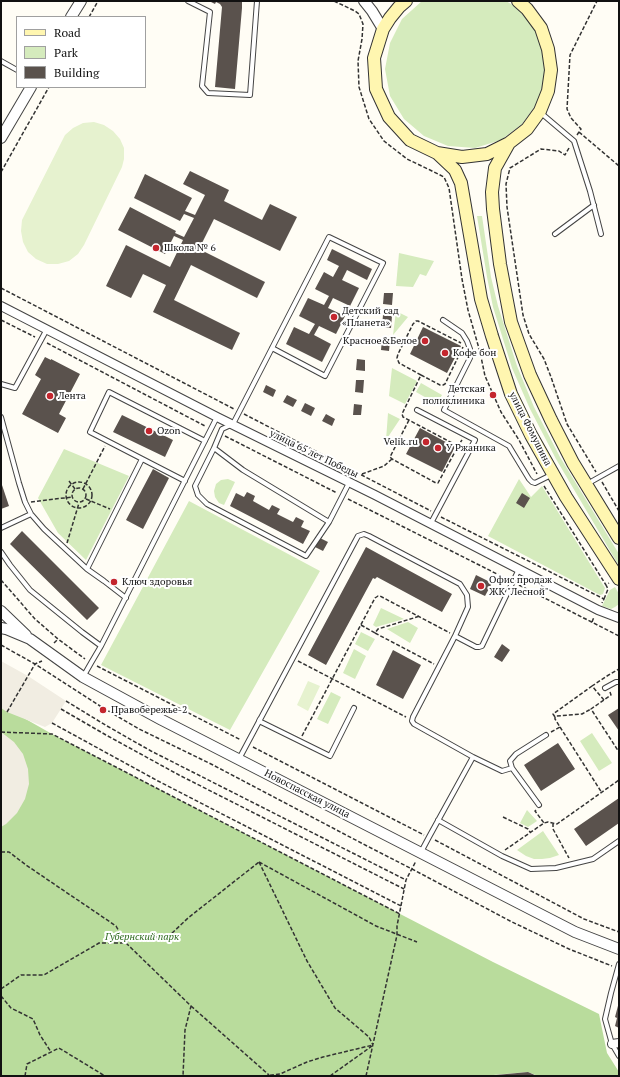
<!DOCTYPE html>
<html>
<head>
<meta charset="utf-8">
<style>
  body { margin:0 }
  #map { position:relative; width:620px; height:1077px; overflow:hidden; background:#fffdf5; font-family:"PT Serif",serif }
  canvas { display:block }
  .frame { position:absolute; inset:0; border:2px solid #111; pointer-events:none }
  .legend { position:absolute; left:16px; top:16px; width:130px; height:72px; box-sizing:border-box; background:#fff; border:1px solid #a0a0a0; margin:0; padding:5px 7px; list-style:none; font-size:12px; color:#111 }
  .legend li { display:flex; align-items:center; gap:8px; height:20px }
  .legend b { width:20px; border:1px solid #a0a0a0 }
</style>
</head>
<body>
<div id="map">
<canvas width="620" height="1077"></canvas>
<div class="frame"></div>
<ul class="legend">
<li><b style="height:5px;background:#fff6b0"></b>Road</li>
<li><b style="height:11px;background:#d5ebbd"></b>Park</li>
<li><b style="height:11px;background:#5a524d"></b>Building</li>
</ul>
</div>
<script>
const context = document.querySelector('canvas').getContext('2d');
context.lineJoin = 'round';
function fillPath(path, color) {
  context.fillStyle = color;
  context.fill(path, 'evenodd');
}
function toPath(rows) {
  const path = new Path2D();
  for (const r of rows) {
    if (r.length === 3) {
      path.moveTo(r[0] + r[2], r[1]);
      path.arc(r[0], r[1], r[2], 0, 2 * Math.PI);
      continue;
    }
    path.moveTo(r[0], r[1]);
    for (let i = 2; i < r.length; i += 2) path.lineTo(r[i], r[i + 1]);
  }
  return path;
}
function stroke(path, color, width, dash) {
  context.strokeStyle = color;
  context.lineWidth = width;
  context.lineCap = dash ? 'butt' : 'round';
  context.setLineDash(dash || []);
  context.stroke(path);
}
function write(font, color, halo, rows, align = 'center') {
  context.font = font + ' "PT Serif",serif';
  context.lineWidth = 4;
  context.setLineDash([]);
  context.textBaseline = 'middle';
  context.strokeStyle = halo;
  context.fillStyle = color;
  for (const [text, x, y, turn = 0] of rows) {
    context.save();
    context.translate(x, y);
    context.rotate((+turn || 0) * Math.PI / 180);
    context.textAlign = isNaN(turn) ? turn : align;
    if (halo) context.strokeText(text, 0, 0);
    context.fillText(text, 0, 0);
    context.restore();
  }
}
fillPath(toPath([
  [422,1,506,1,516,7,533,26,543,49,545,76,538,102,522,124,501,140,475,148,448,146,424,136,404,119,390,96,385,69,390,43,402,19],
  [477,216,482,216,491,277,498,306,517,366,534,407,560,457,619,554,619,566,556,459,530,409,512,368,493,307,487,277],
  [399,253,434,261,426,276,420,274,413,287,396,286],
  [396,311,408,317,393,335],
  [392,368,417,381,405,404,389,396],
  [421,383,442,395,437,404,416,392],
  [388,413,400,419,386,440],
  [64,449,129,476,86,560,58,533,38,498],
  [228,479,235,482,224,505,219,503,215,497,214,491,216,484,221,480],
  [519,479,531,497,542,486,605,588,603,594,600,595,488,536],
  [189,501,320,571,230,730,101,665],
  [615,587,619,594,619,604,615,607,611,609,602,606,610,590],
  [381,608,404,619,376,627,373,625],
  [408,622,418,628,410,643,387,629],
  [361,632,375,639,368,651,355,644],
  [354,649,366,656,355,679,343,673],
  [331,692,341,697,328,724,317,719],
  [592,733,612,763,599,771,580,741],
  [527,810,537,821,528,827,520,823],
  [543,831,559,855,550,858,542,859,534,859,526,856,517,850]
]), '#d5ebbd');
fillPath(toPath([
  [1,705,52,734,493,962,599,1014,607,1053,619,1072,619,1076,538,1076,528,1072,482,1076,1,1076]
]), '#b9dc9c');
fillPath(toPath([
  [94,122,104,125,113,131,120,139,124,148,124,159,122,167,84,245,78,254,69,261,58,264,47,264,36,259,28,252,23,242,21,231,22,220,65,135,73,128,83,123],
  [308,681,320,686,308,711,297,705]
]), '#e6f2cf');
fillPath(toPath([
  [1,661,28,676,66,701,52,723,45,727,7,712,1,708],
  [1,732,14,742,23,754,28,769,29,784,25,799,17,813,6,824,1,827]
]), '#f1ede2');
fillPath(toPath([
  [209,1,242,1,242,8,235,89,215,87,222,7,220,4,216,2,215,4],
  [190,171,229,190,224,201,262,220,270,204,297,217,280,251,214,219,199,249,265,282,257,298,191,265,174,300,240,333,232,350,153,312,166,285,143,274,131,298,106,286,126,245,170,267,183,240,174,236,165,254,118,230,130,207,176,231,175,233,184,237,194,218,184,214,180,221,134,198,145,174,192,198,185,211,195,215,205,195,183,184],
  [332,249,372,269,367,280,347,270,342,280,359,288,350,306,333,298,328,308,345,316,336,334,319,326,314,335,331,344,322,362,286,344,294,327,309,334,315,324,299,316,308,298,324,305,329,296,315,289,324,272,333,277,339,266,327,260],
  [384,293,393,293,392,305,383,304],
  [383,315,392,316,391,328,382,327],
  [423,327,461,346,447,373,410,354],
  [382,339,390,340,389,351,381,350],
  [45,357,51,360,51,359,80,374,59,414,66,418,58,433,22,414,41,379,35,375],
  [357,359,365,360,365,371,356,370],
  [356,380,364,380,363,393,355,392],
  [266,385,276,390,273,397,263,392],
  [287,395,297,400,293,407,283,402],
  [305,403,315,408,311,416,301,411],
  [354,404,362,405,361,415,353,415],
  [326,414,335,419,332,426,322,421],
  [122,415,173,440,165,457,113,432],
  [420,428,455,447,442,472,406,454],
  [153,469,169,478,143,529,126,520],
  [1,482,9,506,1,509],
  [247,492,255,496,253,501,269,510,272,505,280,509,277,514,293,522,296,517,304,521,301,527,310,531,303,544,230,506,236,493,244,497],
  [522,493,530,498,524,508,516,503],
  [22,531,99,608,87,620,10,544],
  [320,538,328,542,323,551,315,547],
  [366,547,452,594,442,612,377,577,375,579,373,578,326,665,308,655],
  [476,575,492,583,485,596,470,589],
  [502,644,510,650,502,662,494,657],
  [393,650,421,665,403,699,376,685],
  [619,708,619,731,608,715],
  [558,743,575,769,541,791,524,765],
  [619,798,619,823,586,846,574,829],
  [619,1002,619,1028,615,1026,617,1018,615,1017],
  [528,1072,537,1076,496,1076,496,1075]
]), '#5a524d');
const service = toPath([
  [188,1,210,12,202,86,208,93,250,95,257,1],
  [1,61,17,70],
  [541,113,574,141,590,191,601,234],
  [555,234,594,205],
  [443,320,462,333,467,341,470,349,470,358,444,410,509,446,529,479,532,482,535,483,551,475],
  [272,348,325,376,383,263,329,237,233,424,222,429,214,448,243,470,329,522,349,483],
  [1,384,15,388,47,329],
  [417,410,475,440,431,523],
  [1,417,19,483,25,502,31,514,44,529,87,569,104,581,126,598],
  [214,448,195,486,198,495,207,504,306,556,329,522],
  [185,481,90,432,109,392,205,441],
  [587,484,619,466],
  [1,528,31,514],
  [1,552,10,565,30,590,82,632,101,646],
  [87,569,142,459],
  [455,636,413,717,412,721,414,724,473,757,502,771,512,768,539,805],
  [83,677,91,663,101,646,217,417],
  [605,688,616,682,619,682],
  [260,719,259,721,330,756,354,708],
  [239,759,358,536,364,534,369,536,460,584,467,595,468,607,455,636,476,647,479,647,482,646,519,569],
  [512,768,510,761,516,754,546,735],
  [438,820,502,856,531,869,556,868,593,859,619,841],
  [421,852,429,837,473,757],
  [619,964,611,993,605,1019,612,1044,619,1056]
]);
const minor = toPath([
  [1,306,217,417,375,495,598,610,619,618],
  [612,1044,619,1043]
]);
const tertiary = toPath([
  [364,1,372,11,383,29],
  [71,17,81,1],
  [1,138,31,87],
  [1,611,26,635],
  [1,628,6,629,30,639,83,677,162,720,575,932,619,949]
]);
const secondary = toPath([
  [406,1,399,7,390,18,383,29,374,58,376,89,389,117,410,140,437,153,462,157,487,154,509,143,527,129,540,111,548,91,551,70,548,49,541,28,527,9,518,1],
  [509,143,495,168,492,192,493,209,500,264,511,322,530,375,551,420,573,463,619,538],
  [437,153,455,170,461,183,481,299,492,336,511,394,531,435,566,497,619,579]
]);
stroke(service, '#444', 6);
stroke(minor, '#444', 10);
stroke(tertiary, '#444', 12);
stroke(secondary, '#333', 14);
stroke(toPath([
  [334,1,355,11,359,14,363,24,362,39,358,61,359,87,369,119,384,141,407,159,430,170,444,177,449,188,462,279,468,310,480,352,485,376,501,412,519,440,537,474],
  [89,17,98,1],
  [579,132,619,166],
  [577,135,581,129,571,118,567,109,570,55,597,1],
  [569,148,565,155,559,151,541,149,510,168,506,184,507,207,523,315,529,334,544,359,551,377,567,424,596,472],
  [1,172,49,87],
  [1,288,234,409],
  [1,320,35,337],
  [47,343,205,426],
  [421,375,399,363,397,358,398,354,413,324,416,321,418,321,461,343],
  [244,414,431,511],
  [409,420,390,457,392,459,436,483,438,483,456,450,457,447,456,445,403,417,402,414,421,375,440,385,443,385,445,384,463,347],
  [225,436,337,493],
  [457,447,462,440],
  [362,474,384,466,392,459],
  [69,481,75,489],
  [602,482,619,511],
  [79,495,13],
  [544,486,606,585],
  [79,495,7],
  [83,489,105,446],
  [86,499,110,509],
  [348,499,507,579],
  [31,502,72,497],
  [441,517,604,599,602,603],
  [67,543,79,503],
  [1,580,35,619,58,639,85,659],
  [519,585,619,636],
  [604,599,608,589,606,585,609,583],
  [592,622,594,617],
  [361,625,375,633,378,629,420,616],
  [375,633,434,664],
  [54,643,58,639],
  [1,645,35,664,100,706,139,729,213,765,367,846,412,869,512,922,569,949,612,966],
  [298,661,406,717],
  [97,666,241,740],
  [610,692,611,695,591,709,619,752],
  [604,700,592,686,607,676,619,669],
  [66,701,107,726,151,751,406,880],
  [61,709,106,735,179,775,404,889],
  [7,712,35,664,42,661],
  [555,717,553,714,592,686],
  [52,723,158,781,401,906],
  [560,727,602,793],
  [1,732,52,734,400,914],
  [551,732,560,727,555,719,555,717,556,716,582,714,591,709],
  [302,736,375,598,378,596,380,596,450,633],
  [253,747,424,835],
  [536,810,535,811,544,823],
  [503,817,528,829,530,832],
  [553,823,553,829,569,858],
  [435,840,584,919,619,932],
  [505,850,544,823,548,822,557,824,619,780],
  [1,852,9,852,26,865,116,926,125,942],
  [259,862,307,961,335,1008,369,1037,373,1045],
  [259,862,376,926,417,942],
  [125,941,170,935,188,918,259,862],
  [1,989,21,975,44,975,99,943,126,943,191,1006,185,1030,183,1076],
  [1,996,11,1008,33,1019,40,1035,51,1052],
  [191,1006,269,1075],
  [25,1076,27,1064,59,1048,105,1076],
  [264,1076,280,1074,307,1062,323,1057,373,1045],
  [330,1076,372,1046],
  [366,1076,397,935,397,926,406,880,416,861]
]), '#333', 1.5, [4, 2]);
stroke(service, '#fff', 4);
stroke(minor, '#fff', 8);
stroke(tertiary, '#fff', 10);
stroke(secondary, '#fff6b0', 12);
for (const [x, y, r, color] of [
  [156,248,4,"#c4262e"],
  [334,317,4,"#c4262e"],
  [425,341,4,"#c4262e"],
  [445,353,4,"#c4262e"],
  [493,395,4,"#c4262e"],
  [50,396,4,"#c4262e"],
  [149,431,4,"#c4262e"],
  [426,442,4,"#c4262e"],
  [438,448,4,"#c4262e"],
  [114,582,4,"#c4262e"],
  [481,586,4,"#c4262e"],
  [103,710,4,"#c4262e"]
]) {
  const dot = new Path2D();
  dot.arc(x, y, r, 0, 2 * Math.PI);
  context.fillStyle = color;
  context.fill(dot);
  stroke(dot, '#fff', 1.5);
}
write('10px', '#111', '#fff', [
  ["Школа № 6",164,248],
  ["Детский сад",342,311],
  ["«Планета»",342,323],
  ["Красное&Белое",417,341,"right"],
  ["Кофе бон",453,353],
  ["Детская",485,389,"right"],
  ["поликлиника",485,401,"right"],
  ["Лента",58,396],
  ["Ozon",157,431],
  ["Velik.ru",418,442,"right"],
  ["У Ржаника",446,448],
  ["Офис продаж",489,580],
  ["ЖК \"Лесной\"",489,592],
  ["Ключ здоровья",122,582],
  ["Правобережье-2",111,710]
], 'left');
write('10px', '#111', '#fff', [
  ["улица Фомушина",530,429,63],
  ["улица 65 лет Победы",314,454,26],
  ["Новоспасская улица",307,794,27]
]);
write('italic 10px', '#2f6b1f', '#fff', [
  ["Губернский парк",142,937]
]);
</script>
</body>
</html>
